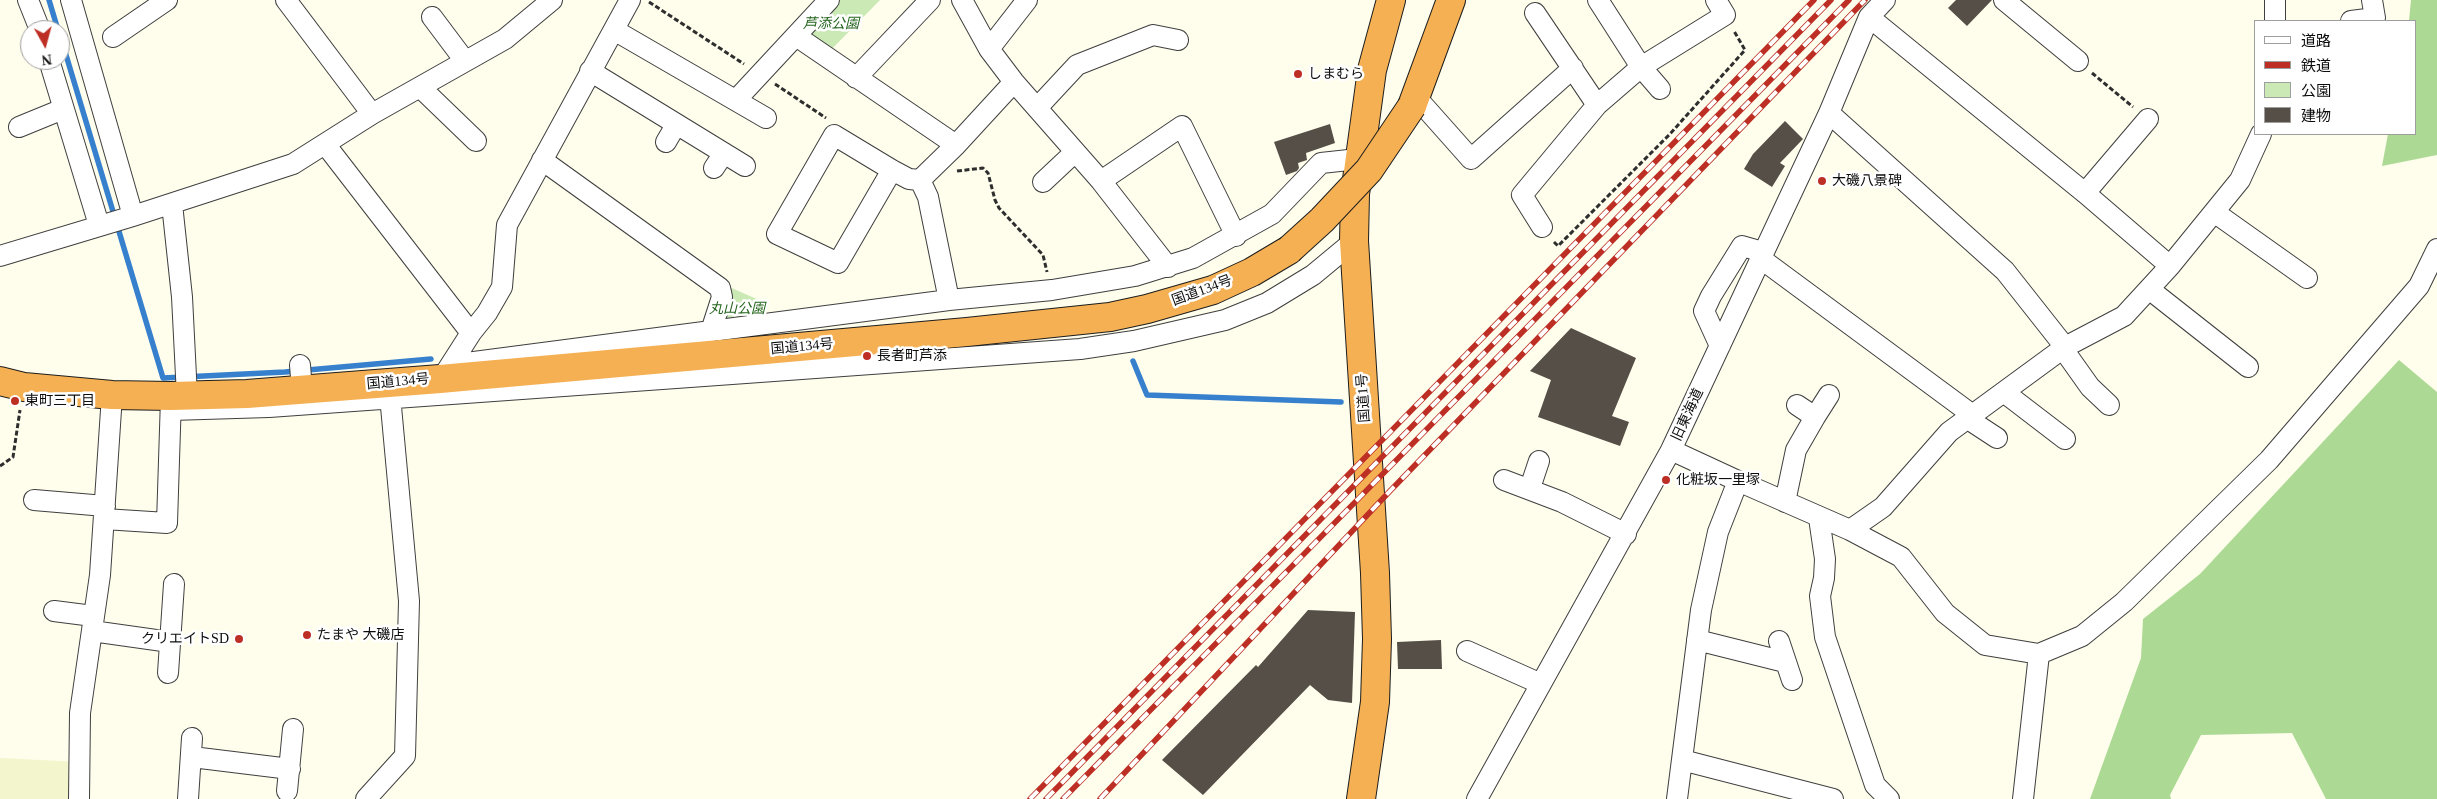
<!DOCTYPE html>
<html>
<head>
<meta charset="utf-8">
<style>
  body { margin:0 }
  #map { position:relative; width:2437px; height:799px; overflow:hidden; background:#fffdeb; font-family:"Times New Roman","Noto Sans JP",serif }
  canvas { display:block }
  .legend { position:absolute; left:2254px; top:20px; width:162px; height:115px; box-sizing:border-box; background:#fff; border:1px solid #9e9e9e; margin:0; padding:6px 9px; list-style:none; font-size:15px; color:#0c0c0c }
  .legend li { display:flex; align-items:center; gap:10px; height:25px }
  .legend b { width:25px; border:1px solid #9e9e9e }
  .north { position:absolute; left:20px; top:20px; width:50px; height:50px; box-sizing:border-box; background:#fff; border:1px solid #9e9e9e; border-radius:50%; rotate:173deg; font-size:14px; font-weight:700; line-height:20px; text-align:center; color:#0c0c0c }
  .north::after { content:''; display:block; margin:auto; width:18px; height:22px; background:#bd2e24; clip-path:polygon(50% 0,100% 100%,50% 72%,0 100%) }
</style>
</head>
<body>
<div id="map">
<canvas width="2437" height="799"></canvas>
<ul class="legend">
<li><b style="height:6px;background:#fff"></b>道路</li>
<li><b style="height:6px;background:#bd2e24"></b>鉄道</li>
<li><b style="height:14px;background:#cae9b5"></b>公園</li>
<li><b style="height:14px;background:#554f48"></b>建物</li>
</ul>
<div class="north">N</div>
</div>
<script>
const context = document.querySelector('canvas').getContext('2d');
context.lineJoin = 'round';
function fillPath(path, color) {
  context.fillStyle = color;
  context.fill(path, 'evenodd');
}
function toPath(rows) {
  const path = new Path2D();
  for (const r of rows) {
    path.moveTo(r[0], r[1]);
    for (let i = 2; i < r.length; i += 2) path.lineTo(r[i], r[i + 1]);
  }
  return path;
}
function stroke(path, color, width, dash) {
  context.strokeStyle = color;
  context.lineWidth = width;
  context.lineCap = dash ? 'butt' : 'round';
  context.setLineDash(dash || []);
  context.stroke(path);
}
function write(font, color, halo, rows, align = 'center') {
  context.font = font + ' "Times New Roman","Noto Sans JP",serif';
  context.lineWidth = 5;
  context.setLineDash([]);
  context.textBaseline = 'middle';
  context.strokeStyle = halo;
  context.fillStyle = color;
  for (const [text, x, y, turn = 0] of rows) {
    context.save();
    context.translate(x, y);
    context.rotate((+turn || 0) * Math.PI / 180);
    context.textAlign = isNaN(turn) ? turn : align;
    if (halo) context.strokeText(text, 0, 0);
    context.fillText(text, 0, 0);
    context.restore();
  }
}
fillPath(toPath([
  [0,758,79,762,79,799,0,799]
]), '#f3f5cc');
fillPath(toPath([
  [829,0,880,0,825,56,796,36],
  [727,286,768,304,764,324,711,331]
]), '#cae9b5');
fillPath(toPath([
  [2411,0,2437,0,2437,155,2382,166,2388,134,2416,134,2416,21,2409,21],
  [2399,360,2437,392,2437,799,2326,799,2292,733,2201,735,2170,795,2171,799,2090,799,2141,658,2143,619,2200,574]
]), '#acda95');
stroke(toPath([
  [49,0,58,30],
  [60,35,163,378,285,372,431,359],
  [1133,361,1147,395,1341,402]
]), '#3680ce', 5.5);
fillPath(toPath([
  [1956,0,1992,0,1967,26,1948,8],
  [1785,121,1803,139,1780,163,1785,166,1772,187,1744,169,1753,154],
  [1330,124,1335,143,1306,153,1307,160,1298,163,1299,168,1297,171,1286,175,1274,142],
  [1571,328,1636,358,1612,416,1629,422,1620,446,1538,417,1551,380,1530,371],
  [1308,610,1355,612,1352,703,1328,700,1310,685,1203,795,1162,760,1256,665,1258,667],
  [1441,640,1442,669,1398,669,1397,642]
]), '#554f48');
const minor = toPath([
  [28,0,40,30],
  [71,0,133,216],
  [286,0,372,114],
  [962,0,989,49,1014,82,1101,181,1168,267],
  [1598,0,1641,67,1660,89],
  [2004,0,2078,61],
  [1535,13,1597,105],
  [432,17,465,61],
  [1869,17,2085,193,2170,266],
  [2275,21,2275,0],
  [2351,21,2375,18,2372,0],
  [614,30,766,118],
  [796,36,956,145],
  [113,37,167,0],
  [989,49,1027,0],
  [49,60,99,225],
  [590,71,745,166],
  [856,78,930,0],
  [420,87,476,141],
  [1415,96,1471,159,1573,68],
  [736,100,829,0],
  [1037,108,1077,65,1153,35,1178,40],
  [1829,113,2005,271,2065,347],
  [19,127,63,109],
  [666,142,676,125],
  [325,144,471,333],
  [542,160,720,288,722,297,711,331],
  [714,168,724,153],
  [892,170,838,263,777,234,834,135,892,170,909,179,920,180,956,145,1014,82],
  [920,180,928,197,949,300],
  [1101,181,1182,126,1236,236],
  [1043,182,1075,152],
  [2085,193,2148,119],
  [172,204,182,297,187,396],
  [2214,212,2307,278],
  [1542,227,1522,195,1597,105,1641,67,1725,15,1716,0],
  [0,256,133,216,293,164,372,114,505,39,552,0],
  [1760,258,1974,416],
  [2149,289,2248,367],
  [1720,346,1704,311,1711,296,1742,246,1763,252],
  [2063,349,2090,387,2109,405],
  [689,357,690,377,1080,349,1134,341,1225,320,1267,303,1313,275,1354,241],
  [300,365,302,390],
  [451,365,949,300,1052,290,1135,276,1193,258,1272,214,1321,163,1358,159],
  [446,372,471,333,487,313,502,287,507,225,630,0],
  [2005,393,2065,439],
  [171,410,269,407,690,377],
  [1815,417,1829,395],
  [1968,419,1997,438],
  [1671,450,1738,481,1718,532,1701,610,1677,799],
  [1504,480,1562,502,1626,534],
  [1738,481,1850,530,1901,557,1945,613,1985,645,2039,654,2082,636,2124,602,2269,460,2419,286,2437,249],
  [1530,488,1539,461],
  [34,500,105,506],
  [1785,502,1796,450,1815,417,1797,405],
  [1819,518,1825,559,1824,578,1820,596,1825,637,1875,785,1889,799],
  [104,519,167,523,171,398],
  [1850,530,1883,507,1949,432,2065,347,2124,316,2170,266,2240,180,2261,134],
  [54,611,93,616],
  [92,631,170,642],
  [1697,640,1785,662],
  [1779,641,1792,680],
  [1467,651,1541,684],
  [168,673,174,584],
  [192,757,290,769],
  [1682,760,1833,799],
  [287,791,293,729],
  [79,799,80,713,100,575,112,395],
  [188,799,192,738],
  [366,799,405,756,409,601,389,385],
  [1477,799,1671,450,1829,113,1869,17,1885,0],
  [2023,799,2039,654]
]);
const highway = toPath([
  [1412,106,1451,0],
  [0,381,24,387,112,395,171,396,247,394,440,379,967,332,1110,317,1147,309,1213,290,1252,272,1289,250],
  [1361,799,1375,702,1377,639,1375,573,1354,241,1355,194,1372,70,1391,0]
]);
stroke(minor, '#3f3f3f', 22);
stroke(highway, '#1d1d1d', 30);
stroke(toPath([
  [649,2,744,64],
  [2092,73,2133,107],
  [775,84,826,118],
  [957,171,983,168,988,173,995,200,999,208,1043,255,1047,272],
  [1554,242,1558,246,1670,134,1745,50,1734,31],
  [0,466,13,457,20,410]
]), '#2e2e2e', 3, [5, 2.5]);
stroke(minor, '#fff', 20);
stroke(highway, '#f5b053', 28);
const rail = toPath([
  [1030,799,1814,0],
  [1046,799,1831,0],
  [1063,799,1849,0],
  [1100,799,1390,491,1865,0]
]);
stroke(rail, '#bd2e24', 5.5);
stroke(rail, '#fff', 4, [11]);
const highwayBridge = toPath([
  [1289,250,1322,220,1369,170,1412,106]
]);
stroke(highwayBridge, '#1d1d1d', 30, []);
stroke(highwayBridge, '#f5b053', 28);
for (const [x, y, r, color] of [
  [1298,74,5,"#bd2e24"],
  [1822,181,5,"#bd2e24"],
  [867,356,5,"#bd2e24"],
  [15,401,5,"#bd2e24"],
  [1666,480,5,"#bd2e24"],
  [307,635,5,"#bd2e24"],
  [239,639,5,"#bd2e24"]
]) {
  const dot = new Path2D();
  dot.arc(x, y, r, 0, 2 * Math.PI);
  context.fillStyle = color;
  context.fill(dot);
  stroke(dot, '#fff', 2);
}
write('italic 14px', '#23641c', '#fff', [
  ["芦添公園",831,24],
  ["丸山公園",737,309]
]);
write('14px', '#0c0c0c', '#fff', [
  ["しまむら",1308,74],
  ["大磯八景碑",1832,181],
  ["長者町芦添",877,356],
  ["東町三丁目",25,401],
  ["化粧坂一里塚",1676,480],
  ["たまや 大磯店",317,635],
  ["クリエイトSD",229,639,"right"]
], 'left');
write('14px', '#0c0c0c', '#fff', [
  ["国道134号",1202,291,-20],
  ["国道134号",802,347,-5],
  ["国道134号",398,382,-5],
  ["国道1号",1364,398,-94],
  ["旧東海道",1688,415,-65]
]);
</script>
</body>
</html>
